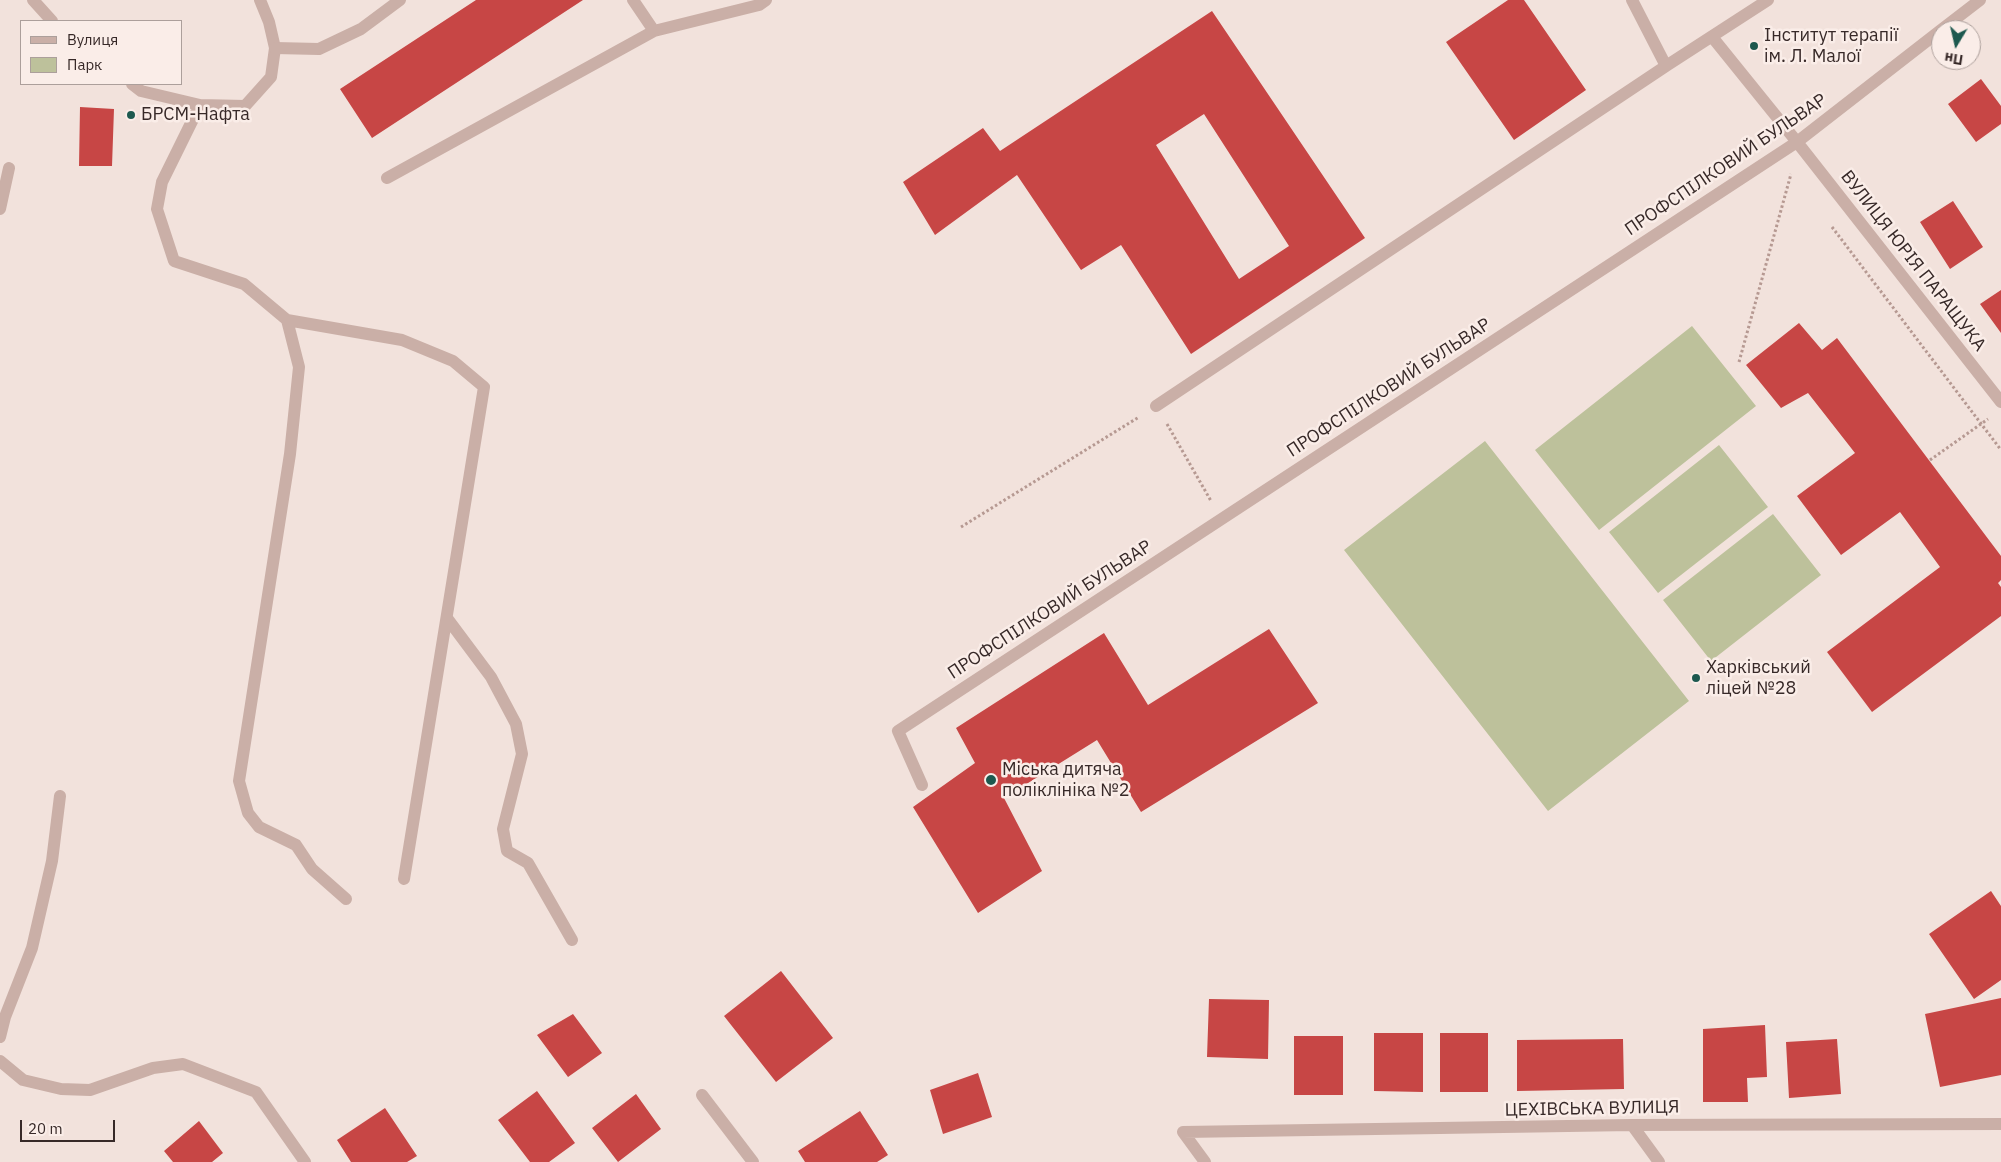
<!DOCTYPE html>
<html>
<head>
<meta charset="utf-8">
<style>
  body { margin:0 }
  #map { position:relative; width:2001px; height:1162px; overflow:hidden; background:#f2e2dc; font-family:"IBM Plex Sans",sans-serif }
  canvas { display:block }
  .legend { position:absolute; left:20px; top:20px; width:162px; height:65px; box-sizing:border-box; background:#faede8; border:1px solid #ac9f9b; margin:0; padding:6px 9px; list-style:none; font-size:15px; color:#372928 }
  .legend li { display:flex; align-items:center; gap:10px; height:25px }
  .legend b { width:25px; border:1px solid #ac9f9b }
  .north { position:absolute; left:1931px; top:20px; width:50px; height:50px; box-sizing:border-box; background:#faede8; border:1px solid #ac9f9b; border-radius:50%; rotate:189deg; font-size:14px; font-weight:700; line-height:20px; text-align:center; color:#372928 }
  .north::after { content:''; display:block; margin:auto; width:18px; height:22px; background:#1d594f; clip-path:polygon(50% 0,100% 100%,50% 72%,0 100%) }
  .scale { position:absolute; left:20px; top:1120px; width:95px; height:22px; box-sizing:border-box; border:2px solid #372928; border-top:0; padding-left:6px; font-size:15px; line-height:18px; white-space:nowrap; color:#372928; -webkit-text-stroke:4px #faede8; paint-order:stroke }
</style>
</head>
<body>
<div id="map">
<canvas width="2001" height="1162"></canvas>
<ul class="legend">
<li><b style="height:6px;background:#caafa7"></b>Вулиця</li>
<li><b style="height:14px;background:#bdc19b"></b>Парк</li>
</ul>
<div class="north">Пн</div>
<div class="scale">20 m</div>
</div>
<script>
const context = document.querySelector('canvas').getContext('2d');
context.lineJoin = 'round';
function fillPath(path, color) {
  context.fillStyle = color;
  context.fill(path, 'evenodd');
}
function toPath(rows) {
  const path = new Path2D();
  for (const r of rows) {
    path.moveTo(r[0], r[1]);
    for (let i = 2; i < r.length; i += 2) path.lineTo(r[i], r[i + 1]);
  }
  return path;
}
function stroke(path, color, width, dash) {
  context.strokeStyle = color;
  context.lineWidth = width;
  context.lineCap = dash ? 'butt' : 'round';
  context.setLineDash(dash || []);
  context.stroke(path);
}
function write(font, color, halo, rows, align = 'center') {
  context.font = font + ' "IBM Plex Sans",sans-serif';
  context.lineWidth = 5;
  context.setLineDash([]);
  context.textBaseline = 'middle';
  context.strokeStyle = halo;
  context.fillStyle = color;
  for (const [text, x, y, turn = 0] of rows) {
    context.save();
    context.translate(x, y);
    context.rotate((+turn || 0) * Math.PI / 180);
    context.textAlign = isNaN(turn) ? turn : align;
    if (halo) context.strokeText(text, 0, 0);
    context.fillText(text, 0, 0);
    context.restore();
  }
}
fillPath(toPath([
  [1692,326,1756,406,1599,530,1535,450],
  [1485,441,1689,701,1548,811,1344,550],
  [1719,445,1768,507,1658,593,1609,532],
  [1773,514,1821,575,1711,661,1663,600]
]), '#bdc19b');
fillPath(toPath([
  [476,0,583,0,372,138,340,89],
  [1508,0,1524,0,1586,90,1514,140,1446,42],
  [1212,11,1365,238,1191,354,1121,245,1081,270,1017,175,935,235,903,182,983,128,1000,151],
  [1204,114,1289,246,1239,279,1156,145],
  [1981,79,2001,106,2001,124,1976,142,1948,104],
  [80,107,114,109,112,166,79,166],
  [1953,201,1983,247,1950,269,1920,222],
  [2001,290,2001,333,1980,304],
  [1799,323,1822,350,1837,338,2001,556,2001,580,1998,583,2001,587,2001,616,1872,712,1827,652,1940,567,1900,512,1841,555,1797,496,1855,453,1808,393,1781,408,1746,365],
  [1269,629,1318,703,1141,812,1097,740,1004,798,1042,871,978,913,913,807,975,763,956,728,1104,633,1148,705],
  [1991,891,2001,906,2001,980,1974,999,1929,934],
  [781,971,833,1038,776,1082,724,1016],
  [2001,998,2001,1075,1940,1087,1925,1014],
  [1209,999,1269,1000,1268,1059,1207,1057],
  [573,1014,602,1053,568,1077,537,1035],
  [1765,1025,1767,1077,1747,1078,1748,1102,1703,1102,1703,1029],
  [1374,1033,1423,1033,1423,1092,1374,1091],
  [1440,1033,1488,1033,1488,1092,1440,1092],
  [1294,1036,1343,1036,1343,1095,1294,1095],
  [1623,1039,1624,1089,1517,1091,1517,1040],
  [1837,1039,1841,1094,1789,1098,1786,1042],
  [978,1073,992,1117,943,1134,930,1090],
  [537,1091,575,1143,549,1162,530,1162,498,1120],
  [636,1094,661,1129,618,1162,592,1128],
  [385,1108,417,1156,407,1162,351,1162,337,1140],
  [860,1111,888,1155,877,1162,805,1162,798,1151],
  [199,1121,223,1153,212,1162,173,1162,164,1151]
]), '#c74645');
stroke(toPath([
  [1832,227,2001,450],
  [1739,362,1791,174],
  [1167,424,1211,501],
  [1930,460,1988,419],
  [961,527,1139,417]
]), '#b69992', 3, [2.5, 2.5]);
stroke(toPath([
  [33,0,52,21],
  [1713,38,1797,142],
  [1666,66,1768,0],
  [132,84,141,91,200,105,245,106,271,77,275,48,269,22,260,0],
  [200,105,162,182,157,209,174,261,244,284,287,320,402,340,453,361,484,387,404,879],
  [0,209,9,168],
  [287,320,299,367,290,454,239,781,248,813,259,827,296,845,312,869,346,899],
  [1156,406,1666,66,1632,0],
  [447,618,491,677,516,724,522,754,503,829,507,851,528,863,572,940],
  [0,1037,5,1017,32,948,52,861,60,796]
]), '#caafa7', 12);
stroke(toPath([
  [633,0,654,31],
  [1941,30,1980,0],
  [275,48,319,49,361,29,400,0],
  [1797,142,2001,402],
  [387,178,654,31,759,5,766,0],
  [922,785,898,731,1797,142,1941,30],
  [0,1061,23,1080,61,1089,90,1090,153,1068,183,1064,256,1092,305,1162],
  [702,1095,753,1162],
  [1632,1125,1659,1162],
  [1183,1132,1632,1125,2001,1124],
  [1183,1132,1205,1162]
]), '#caafa7', 12);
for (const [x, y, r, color] of [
  [1754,46,5,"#1d594f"],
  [131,115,5,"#1d594f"],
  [1696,678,5,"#1d594f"],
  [991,780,6,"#1d594f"]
]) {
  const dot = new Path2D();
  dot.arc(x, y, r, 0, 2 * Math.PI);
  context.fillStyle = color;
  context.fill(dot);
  stroke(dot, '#faede8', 2);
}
write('18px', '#372928', '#faede8', [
  ["Інститут терапії",1764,36],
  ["ім. Л. Малої",1764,57],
  ["БРСМ-Нафта",141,115],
  ["Харківський",1706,668],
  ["ліцей №28",1706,689],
  ["Міська дитяча",1002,770],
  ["поліклініка №2",1002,791]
], 'left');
write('18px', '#372928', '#faede8', [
  ["ПРОФСПІЛКОВИЙ БУЛЬВАР",1726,165,-34],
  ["ВУЛИЦЯ ЮРІЯ ПАРАЩУКА",1913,261,52],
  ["ПРОФСПІЛКОВИЙ БУЛЬВАР",1389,388,-33],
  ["ПРОФСПІЛКОВИЙ БУЛЬВАР",1050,610,-33],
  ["ЦЕХІВСЬКА ВУЛИЦЯ",1592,1109,-1]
]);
</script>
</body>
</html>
